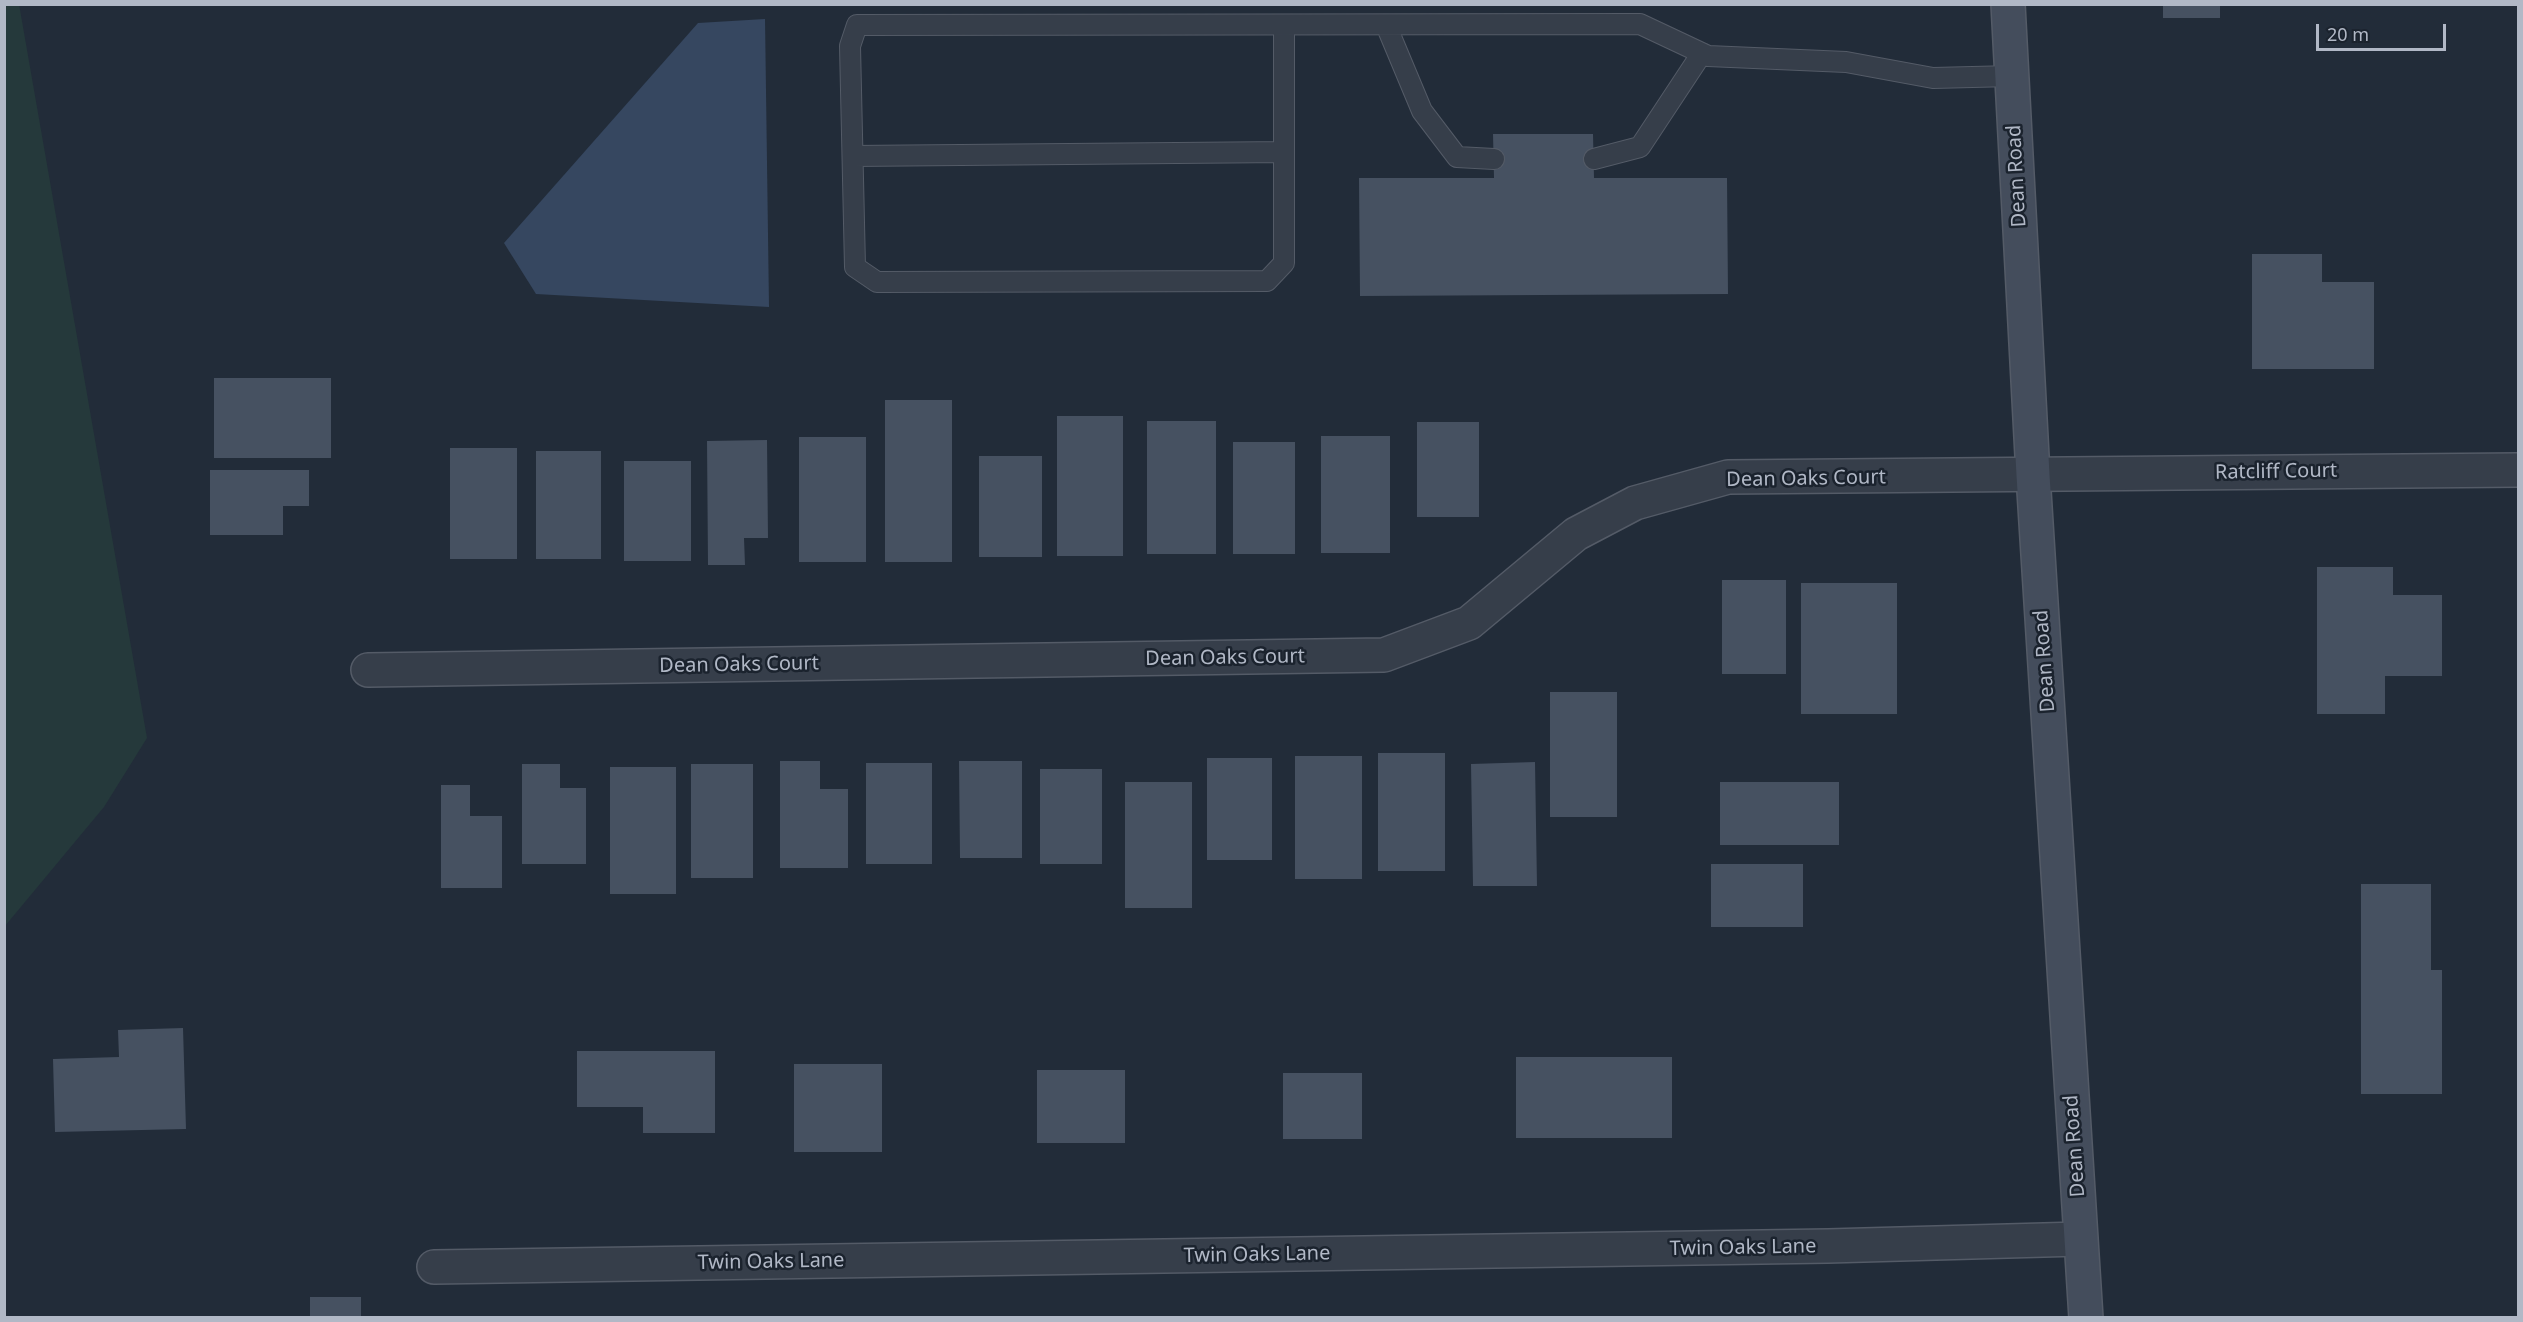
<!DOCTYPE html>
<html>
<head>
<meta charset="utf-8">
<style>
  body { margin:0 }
  #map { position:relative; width:2523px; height:1322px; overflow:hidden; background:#222c39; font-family:"Noto Sans",sans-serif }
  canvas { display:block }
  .frame { position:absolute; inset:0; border:6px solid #b1b8c6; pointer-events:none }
  .scale { position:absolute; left:2316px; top:24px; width:130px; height:27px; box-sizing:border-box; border:3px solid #b1b8c6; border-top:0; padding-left:8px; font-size:18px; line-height:21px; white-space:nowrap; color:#b1b8c6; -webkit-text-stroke:4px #1b232e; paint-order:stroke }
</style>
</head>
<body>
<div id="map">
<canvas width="2523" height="1322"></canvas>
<div class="frame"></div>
<div class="scale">20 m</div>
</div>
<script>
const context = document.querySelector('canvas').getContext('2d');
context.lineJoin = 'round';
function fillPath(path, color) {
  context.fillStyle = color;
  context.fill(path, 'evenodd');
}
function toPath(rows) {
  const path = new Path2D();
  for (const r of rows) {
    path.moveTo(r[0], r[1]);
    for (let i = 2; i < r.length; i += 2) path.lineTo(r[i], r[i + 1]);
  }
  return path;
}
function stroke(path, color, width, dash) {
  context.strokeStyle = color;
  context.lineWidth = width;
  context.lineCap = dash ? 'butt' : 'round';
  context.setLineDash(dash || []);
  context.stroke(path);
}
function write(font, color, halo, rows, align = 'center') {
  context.font = font + ' "Noto Sans",sans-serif';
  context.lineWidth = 5;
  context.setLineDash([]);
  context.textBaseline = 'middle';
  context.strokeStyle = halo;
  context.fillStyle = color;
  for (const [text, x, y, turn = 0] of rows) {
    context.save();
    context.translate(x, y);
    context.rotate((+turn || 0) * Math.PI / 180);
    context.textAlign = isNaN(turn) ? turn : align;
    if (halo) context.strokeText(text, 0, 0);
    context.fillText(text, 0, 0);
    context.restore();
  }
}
fillPath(toPath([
  [19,4,147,738,104,807,5,926,4,5]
]), '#25393b');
fillPath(toPath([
  [765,19,769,307,536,294,504,243,698,23]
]), '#364760');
fillPath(toPath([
  [2163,4,2220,4,2220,18,2163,18],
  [1493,134,1593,134,1594,178,1727,178,1728,294,1360,296,1359,178,1494,178],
  [2252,254,2322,254,2322,282,2374,282,2374,369,2252,369],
  [214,378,331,378,331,458,214,458],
  [885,400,952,400,952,562,885,562],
  [1057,416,1123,416,1123,556,1057,556],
  [1147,421,1216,421,1216,554,1147,554],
  [1417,422,1479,422,1479,517,1417,517],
  [1321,436,1390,436,1390,553,1321,553],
  [799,437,866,437,866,562,799,562],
  [767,440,768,538,744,538,745,565,708,565,707,441],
  [1233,442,1295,442,1295,554,1233,554],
  [450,448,517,448,517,559,450,559],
  [536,451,601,451,601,559,536,559],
  [979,456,1042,456,1042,557,979,557],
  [624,461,691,461,691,561,624,561],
  [210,470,309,470,309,506,283,506,283,535,210,535],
  [2317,567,2393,567,2393,595,2442,595,2442,676,2385,676,2385,714,2317,714],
  [1722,580,1786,580,1786,674,1722,674],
  [1801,583,1897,583,1897,714,1801,714],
  [1550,692,1617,692,1617,817,1550,817],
  [1378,753,1445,753,1445,871,1378,871],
  [1295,756,1362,756,1362,879,1295,879],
  [1207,758,1272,758,1272,860,1207,860],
  [780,761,820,761,820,789,848,789,848,868,780,868],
  [959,761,1022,761,1022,858,960,858],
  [1535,762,1537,886,1473,886,1471,764],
  [866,763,932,763,932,864,866,864],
  [522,764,560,764,560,788,586,788,586,864,522,864],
  [691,764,753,764,753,878,691,878],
  [610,767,676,767,676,894,610,894],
  [1040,769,1102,769,1102,864,1040,864],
  [1125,782,1192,782,1192,908,1125,908],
  [1720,782,1839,782,1839,845,1720,845],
  [441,785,470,785,470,816,502,816,502,888,441,888],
  [1711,864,1803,864,1803,927,1711,927],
  [2361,884,2431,884,2431,970,2442,970,2442,1094,2361,1094],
  [183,1028,186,1129,55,1132,53,1059,119,1057,118,1030],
  [577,1051,715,1051,715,1133,643,1133,643,1107,577,1107],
  [1516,1057,1672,1057,1672,1138,1516,1138],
  [794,1064,882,1064,882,1152,794,1152],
  [1037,1070,1125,1070,1125,1143,1037,1143],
  [1283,1073,1362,1073,1362,1139,1283,1139],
  [310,1297,361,1297,361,1318,310,1318]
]), '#465161');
const service = toPath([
  [1284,25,1284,263,1267,281,877,282,855,267,850,46,857,25,1640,24,1708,56,1846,62,1933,78,2012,76],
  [1386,25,1422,111,1457,157,1494,159],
  [853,156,1284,152],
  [1594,159,1640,147,1702,53]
]);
const minor = toPath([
  [368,670,1384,655,1469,623,1576,534,1635,503,1728,477,2518,470],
  [434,1267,1828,1246,2080,1239]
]);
const secondary = toPath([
  [2008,4,2033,475,2086,1318]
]);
stroke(service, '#545b67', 22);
stroke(minor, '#545b67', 36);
stroke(secondary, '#545b67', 36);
stroke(service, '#363e4a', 20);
stroke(minor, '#363e4a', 33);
stroke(secondary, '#444d5c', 33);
write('20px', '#b1b8c6', '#1b232e', [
  ["Dean Road",2017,176,-93],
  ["Ratcliff Court",2276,472,-1],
  ["Dean Oaks Court",1806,479,-1],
  ["Dean Oaks Court",1225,658,-1],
  ["Dean Road",2045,661,-94],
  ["Dean Oaks Court",739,665,-1],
  ["Dean Road",2075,1146,-94],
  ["Twin Oaks Lane",1743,1248,-1],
  ["Twin Oaks Lane",1257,1255,-1],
  ["Twin Oaks Lane",771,1262,-1]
]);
</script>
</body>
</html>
